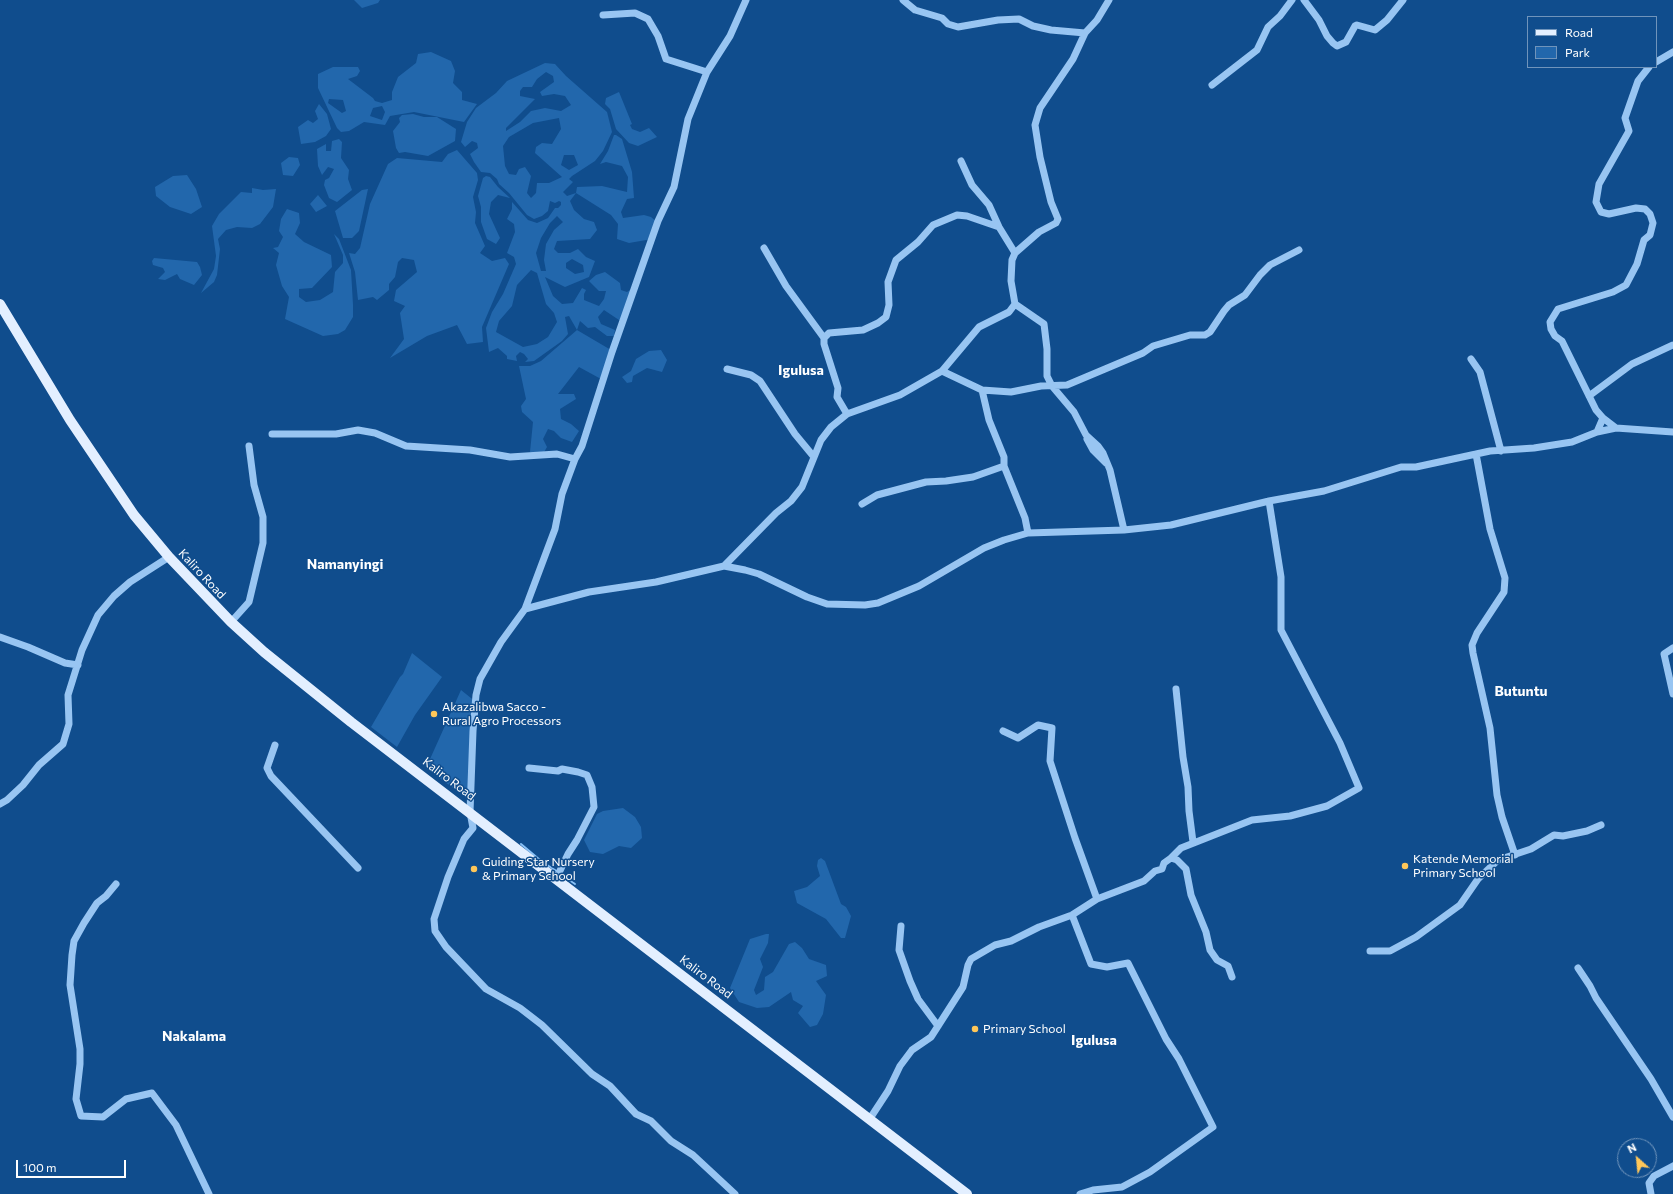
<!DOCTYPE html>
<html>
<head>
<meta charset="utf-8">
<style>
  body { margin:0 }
  #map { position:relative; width:1673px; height:1194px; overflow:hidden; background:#104d8d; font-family:Commissioner,sans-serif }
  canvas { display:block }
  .legend { position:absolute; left:1527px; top:16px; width:130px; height:52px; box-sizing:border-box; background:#104d8d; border:1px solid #7094bb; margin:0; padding:5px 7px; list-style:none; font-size:12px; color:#fff }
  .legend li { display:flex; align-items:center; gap:8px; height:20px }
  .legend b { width:20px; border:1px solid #7094bb }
  .north { position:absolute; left:1617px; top:1138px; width:40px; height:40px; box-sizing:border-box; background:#104d8d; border:1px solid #7094bb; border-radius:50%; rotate:333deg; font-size:11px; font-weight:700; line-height:16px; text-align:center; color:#fff }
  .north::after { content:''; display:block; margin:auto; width:14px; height:18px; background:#ffc759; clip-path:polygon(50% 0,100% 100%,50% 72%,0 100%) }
  .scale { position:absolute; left:16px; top:1160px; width:110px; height:18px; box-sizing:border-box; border:2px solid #fff; border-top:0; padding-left:5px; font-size:12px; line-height:14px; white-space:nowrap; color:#fff; -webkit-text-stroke:3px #104d8d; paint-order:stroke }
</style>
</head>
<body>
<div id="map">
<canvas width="1673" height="1194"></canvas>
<ul class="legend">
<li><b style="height:5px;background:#e3efff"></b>Road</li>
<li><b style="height:11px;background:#2267ac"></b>Park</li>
</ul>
<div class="north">N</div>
<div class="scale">100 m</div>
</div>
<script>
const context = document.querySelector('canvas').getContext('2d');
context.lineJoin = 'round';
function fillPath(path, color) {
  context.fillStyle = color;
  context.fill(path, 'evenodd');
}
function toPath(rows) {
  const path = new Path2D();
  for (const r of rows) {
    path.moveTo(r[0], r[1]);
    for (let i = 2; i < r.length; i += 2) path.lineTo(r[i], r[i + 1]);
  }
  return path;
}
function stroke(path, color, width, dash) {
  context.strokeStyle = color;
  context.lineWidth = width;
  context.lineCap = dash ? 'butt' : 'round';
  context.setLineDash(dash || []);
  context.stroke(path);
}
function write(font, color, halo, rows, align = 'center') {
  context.font = font + ' Commissioner,sans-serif';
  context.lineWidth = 3;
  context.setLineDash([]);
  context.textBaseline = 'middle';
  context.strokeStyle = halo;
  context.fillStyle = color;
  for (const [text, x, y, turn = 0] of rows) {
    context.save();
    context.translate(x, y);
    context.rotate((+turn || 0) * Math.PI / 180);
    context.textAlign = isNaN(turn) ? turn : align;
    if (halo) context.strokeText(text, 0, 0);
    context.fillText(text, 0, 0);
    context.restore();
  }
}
fillPath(toPath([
  [354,0,380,0,378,3,362,8],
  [431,52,451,61,455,71,453,83,462,92,462,100,477,104,464,122,414,112,390,116,385,125,364,122,349,131,341,132,337,128,318,88,318,74,333,67,358,67,360,71,357,76,348,79,373,98,375,101,382,103,392,100,392,92,398,77,416,63,418,54],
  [329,99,343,100,346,111,342,113,328,103],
  [382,106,385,112,382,120,370,116,373,108],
  [545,63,555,64,566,76,607,112,612,132,603,151,595,161,572,176,569,179,573,182,563,192,567,196,576,193,577,187,602,186,627,192,628,177,622,166,606,162,600,164,608,151,614,135,616,135,622,139,632,172,634,198,627,199,621,212,623,218,644,215,651,217,658,223,652,239,629,243,617,239,618,224,611,215,576,193,570,201,574,210,584,219,594,222,597,230,590,239,557,241,554,249,558,253,570,253,578,249,586,257,595,261,589,277,565,287,545,277,553,296,562,304,573,303,582,288,586,290,584,294,584,300,599,306,604,299,606,291,599,291,589,281,596,275,605,272,620,283,621,290,627,292,633,288,622,322,604,310,598,317,601,324,615,330,614,336,607,336,595,327,588,328,580,321,577,330,611,350,601,379,579,367,558,394,574,394,576,399,560,409,561,419,571,424,579,431,572,442,561,438,554,431,548,429,543,439,547,447,543,454,537,456,530,452,533,422,522,412,521,406,526,399,519,366,530,366,541,361,577,330,569,316,565,317,568,334,562,341,534,361,525,362,528,359,524,354,520,352,516,356,517,361,507,359,507,356,498,348,489,352,486,328,492,312,503,294,516,264,514,257,507,253,515,232,514,224,507,219,512,209,512,202,528,220,537,223,548,218,555,208,558,208,561,205,561,202,559,201,555,203,550,201,548,211,542,216,534,219,527,215,509,193,499,184,497,179,490,173,481,172,474,162,470,154,478,148,477,143,472,141,465,147,461,142,467,122,476,108,496,93,507,81],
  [546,72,553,76,554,82,540,92,542,96,554,94,565,96,571,105,561,111,545,108,531,111,520,122,506,131,506,128,535,99,520,96,520,91,523,87,532,87,537,79],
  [559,118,561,129,552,144,542,143,536,147,535,153,562,177,549,183,537,183,536,193,531,198,527,193,531,176,525,167,519,169,516,175,509,174,505,166,503,146,509,137,533,123],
  [564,155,574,155,578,165,569,170,561,165],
  [557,216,563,222,554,230,546,244,544,260,546,271,541,271,536,253,541,238,550,223],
  [572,259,583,265,584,272,575,274,566,268,566,263],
  [531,270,537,273,546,304,554,313,557,322,548,337,537,344,523,347,496,332,499,321,512,306,517,285],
  [619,92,632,124,630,125,632,129,640,132,649,128,657,137,638,146,629,143,616,129,610,109,605,104,606,98],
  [319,104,327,114,331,129,326,136,315,142,301,144,298,127,308,120,313,123,318,119,315,111],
  [413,114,424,117,437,117,456,129,455,141,428,156,405,152,399,153,396,148,393,131,400,122,399,118,402,115],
  [339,139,342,142,341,158,349,170,348,179,352,190,337,202,329,198,324,185,325,180,329,178,334,169,328,167,322,175,318,166,317,149,326,144,326,151,331,151,332,141],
  [457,150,477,173,478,180,473,197,476,212,475,223,485,246,480,253,492,261,505,258,509,264,482,327,483,342,467,344,457,325,427,336,390,358,404,339,400,313,405,306,394,301,396,290,417,272,414,260,402,258,398,262,395,277,389,284,389,290,377,300,373,297,358,300,355,272,349,253,355,254,360,248,370,204,388,164,397,158,442,162,448,154],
  [289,157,298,158,300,165,293,176,283,175,281,163],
  [187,175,196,189,202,207,191,214,170,207,156,196,155,187,173,176],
  [486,176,490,177,498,187,510,198,498,195,491,202,489,214,500,238,496,244,487,239,481,222,481,207,478,196,483,178],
  [252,188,263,190,276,189,273,207,260,224,252,228,237,227,226,230,218,239,220,249,217,275,214,282,201,293,214,269,216,256,212,226,219,214,241,192,252,193],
  [368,189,359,231,352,238,343,238,335,211,362,190],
  [318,195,327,206,316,212,310,204],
  [287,209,299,213,300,223,295,234,304,242,331,255,332,267,312,288,299,289,299,297,306,302,320,300,333,292,335,272,343,263,343,255,334,234,339,239,351,270,353,305,353,317,345,330,338,334,323,336,285,319,289,297,282,286,276,265,279,253,273,248,278,247,283,237,279,231,281,219],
  [154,258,197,262,200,267,202,275,194,285,180,279,177,274,165,280,158,279,165,272,163,268,153,265,152,261],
  [661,350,667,360,662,372,647,368,633,376,632,382,627,383,622,377,631,371,636,359,649,351],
  [412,653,442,677,415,715,397,747,371,727,400,677,403,674],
  [461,690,476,702,468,799,426,768],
  [623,808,635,817,641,827,642,838,631,848,619,846,603,854,590,852,584,840,597,814,603,811],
  [821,858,825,861,841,904,846,907,851,916,845,938,841,938,826,919,797,903,794,891,807,887,820,876,817,866,818,860],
  [766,934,769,934,768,943,760,959,763,967,754,990,756,995,764,990,765,977,773,972,789,944,795,942,802,948,809,959,826,965,827,976,816,981,826,995,823,1014,817,1025,810,1027,798,1013,803,1006,793,1000,791,992,769,1007,757,1008,739,1002,730,988,750,939]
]), '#2267ac');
stroke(toPath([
  [521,844,540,860],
  [544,863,558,872],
  [565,877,575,884]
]), '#89c1f6', 2);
stroke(toPath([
  [903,0,915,10,942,18,948,24,958,27,998,20,1019,19,1033,26,1051,30,1085,33],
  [1304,0,1319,20,1327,36,1333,43,1337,46,1346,42,1355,26,1357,25,1375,30,1387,20,1403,0],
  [603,15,635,13,648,19,658,36,666,59,707,72],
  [1656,62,1673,52],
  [1212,85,1257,50,1268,27,1280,16,1292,0],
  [961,161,972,185,989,205,999,227,1015,253],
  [764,248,786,286,824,338,824,344,838,388,837,397,847,414],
  [1015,304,1044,324,1047,349,1047,376,1052,386,1074,412,1086,435,1098,446,1103,453,1110,470,1124,530],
  [824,338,829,333,863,330,878,323,886,317,889,305,888,282,896,260,918,242,933,225,957,215,967,216,999,227],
  [1471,359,1480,372,1501,451],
  [727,369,751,375,760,381,795,434,814,457],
  [942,371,982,390,1011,392,1041,386,1067,385,1143,353,1153,346,1190,335,1205,335,1210,332,1224,311,1229,305,1245,295,1260,275,1270,265,1299,250],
  [982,390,989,420,1004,457,1004,466,1025,518,1028,533],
  [1589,396,1632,364,1673,345],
  [1603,418,1596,410,1562,341,1555,336,1551,329,1550,322,1558,309,1613,292,1626,285,1637,264,1644,240,1650,235,1653,223,1650,214,1645,209,1636,208,1609,214,1601,212,1596,202,1599,184,1629,131,1625,118,1638,81,1649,67],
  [1597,432,1616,428],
  [272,434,336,434,358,430,375,433,406,446,470,450,510,457,557,454,575,459],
  [1087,439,1093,450,1106,463],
  [1476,454,1490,529,1505,578,1504,592,1477,633,1472,645,1473,653,1490,728,1497,795,1502,817,1515,855],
  [862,504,877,495,926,482,946,481,973,477,1004,466],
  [724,566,776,513,791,501,802,487,821,440,831,427,847,414,900,395,942,371,979,327,1009,312,1015,304,1011,281,1012,260,1015,253,1039,232,1056,223,1058,219,1051,202,1040,157,1035,125,1040,108,1073,59,1085,33,1097,20,1109,0],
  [525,609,555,529,562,494,575,459,582,446,612,352,658,221,674,187,688,119,707,72,730,36,746,0],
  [231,622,249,602,263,543,263,517,254,485,249,446],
  [0,637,28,647,65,663,78,665],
  [1673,648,1664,654,1673,694],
  [1176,689,1183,757,1188,787,1189,811,1193,842],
  [1003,731,1018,738,1038,725,1052,728,1050,761,1075,838,1097,899],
  [275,745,267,768,271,776,358,868],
  [529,768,558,771,562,769,578,772,587,775,592,787,594,807,577,840,568,854,556,879],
  [0,804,7,800,23,785,39,765,63,744,69,724,68,695,82,650,98,615,114,596,130,582,169,557],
  [1171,858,1181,848,1252,820,1290,816,1327,806,1359,788,1340,743,1281,630,1281,577,1269,501],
  [116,884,106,896,97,903,84,923,74,941,72,955,70,985,80,1049,80,1064,76,1099,81,1116,103,1117,126,1099,152,1093,176,1125,209,1194],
  [1072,915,1091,964,1107,967,1128,963,1166,1039,1179,1059,1213,1127,1150,1172,1122,1187,1093,1190,1080,1194],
  [901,926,899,950,910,981,918,999,938,1026],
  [1370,951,1390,951,1416,937,1460,905,1478,879,1498,860,1531,849,1554,835,1563,836,1587,831,1601,825],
  [1578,968,1590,986,1596,998,1651,1079,1673,1117],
  [869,1120,888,1091,900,1066,912,1050,931,1037,963,987,968,965,971,959,995,945,1011,941,1039,927,1072,915,1097,899,1144,881,1155,871,1162,869,1164,863,1171,858,1177,860,1186,869,1191,895,1206,932,1210,950,1217,960,1228,966,1232,977],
  [735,1194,693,1155,671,1141,651,1121,636,1114,610,1086,592,1074,542,1025,520,1008,486,989,446,947,435,931,434,919,448,877,464,839,473,828,470,812,473,731,476,695,480,679,501,642,525,609,589,592,656,582,724,566,745,570,759,574,807,597,827,604,865,605,878,603,919,586,984,548,1004,540,1028,533,1124,530,1171,525,1269,501,1324,491,1401,467,1416,467,1490,451,1534,448,1572,442,1597,432,1603,418,1616,428,1673,432],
  [1651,1194,1649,1183,1654,1176,1673,1166]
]), '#98c5f2', 7);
stroke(toPath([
  [0,304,70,420,134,515,169,557,231,622,264,652,351,722,967,1194]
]), '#e3efff', 10);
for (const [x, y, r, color] of [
  [434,714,4,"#ffc759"],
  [1405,866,4,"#ffc759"],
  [474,869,4,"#ffc759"],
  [975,1029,4,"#ffc759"]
]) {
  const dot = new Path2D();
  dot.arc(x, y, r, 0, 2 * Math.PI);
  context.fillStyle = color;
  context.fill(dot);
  stroke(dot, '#104d8d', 1.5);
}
write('12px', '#fff', '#104d8d', [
  ["Kaliro Road",202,574,47],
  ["Kaliro Road",449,779,37],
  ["Kaliro Road",706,977,37]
]);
write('12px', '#fff', '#104d8d', [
  ["Akazalibwa Sacco -",442,707],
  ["Rural Agro Processors",442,721],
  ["Katende Memorial",1413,859],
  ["Primary School",1413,873],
  ["Guiding Star Nursery",482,862],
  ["& Primary School",482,876],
  ["Primary School",983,1029]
], 'left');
write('bold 14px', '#fff', '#104d8d', [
  ["Igulusa",801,370],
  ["Namanyingi",345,564],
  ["Butuntu",1521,691],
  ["Nakalama",194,1036],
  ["Igulusa",1094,1040]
]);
</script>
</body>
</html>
